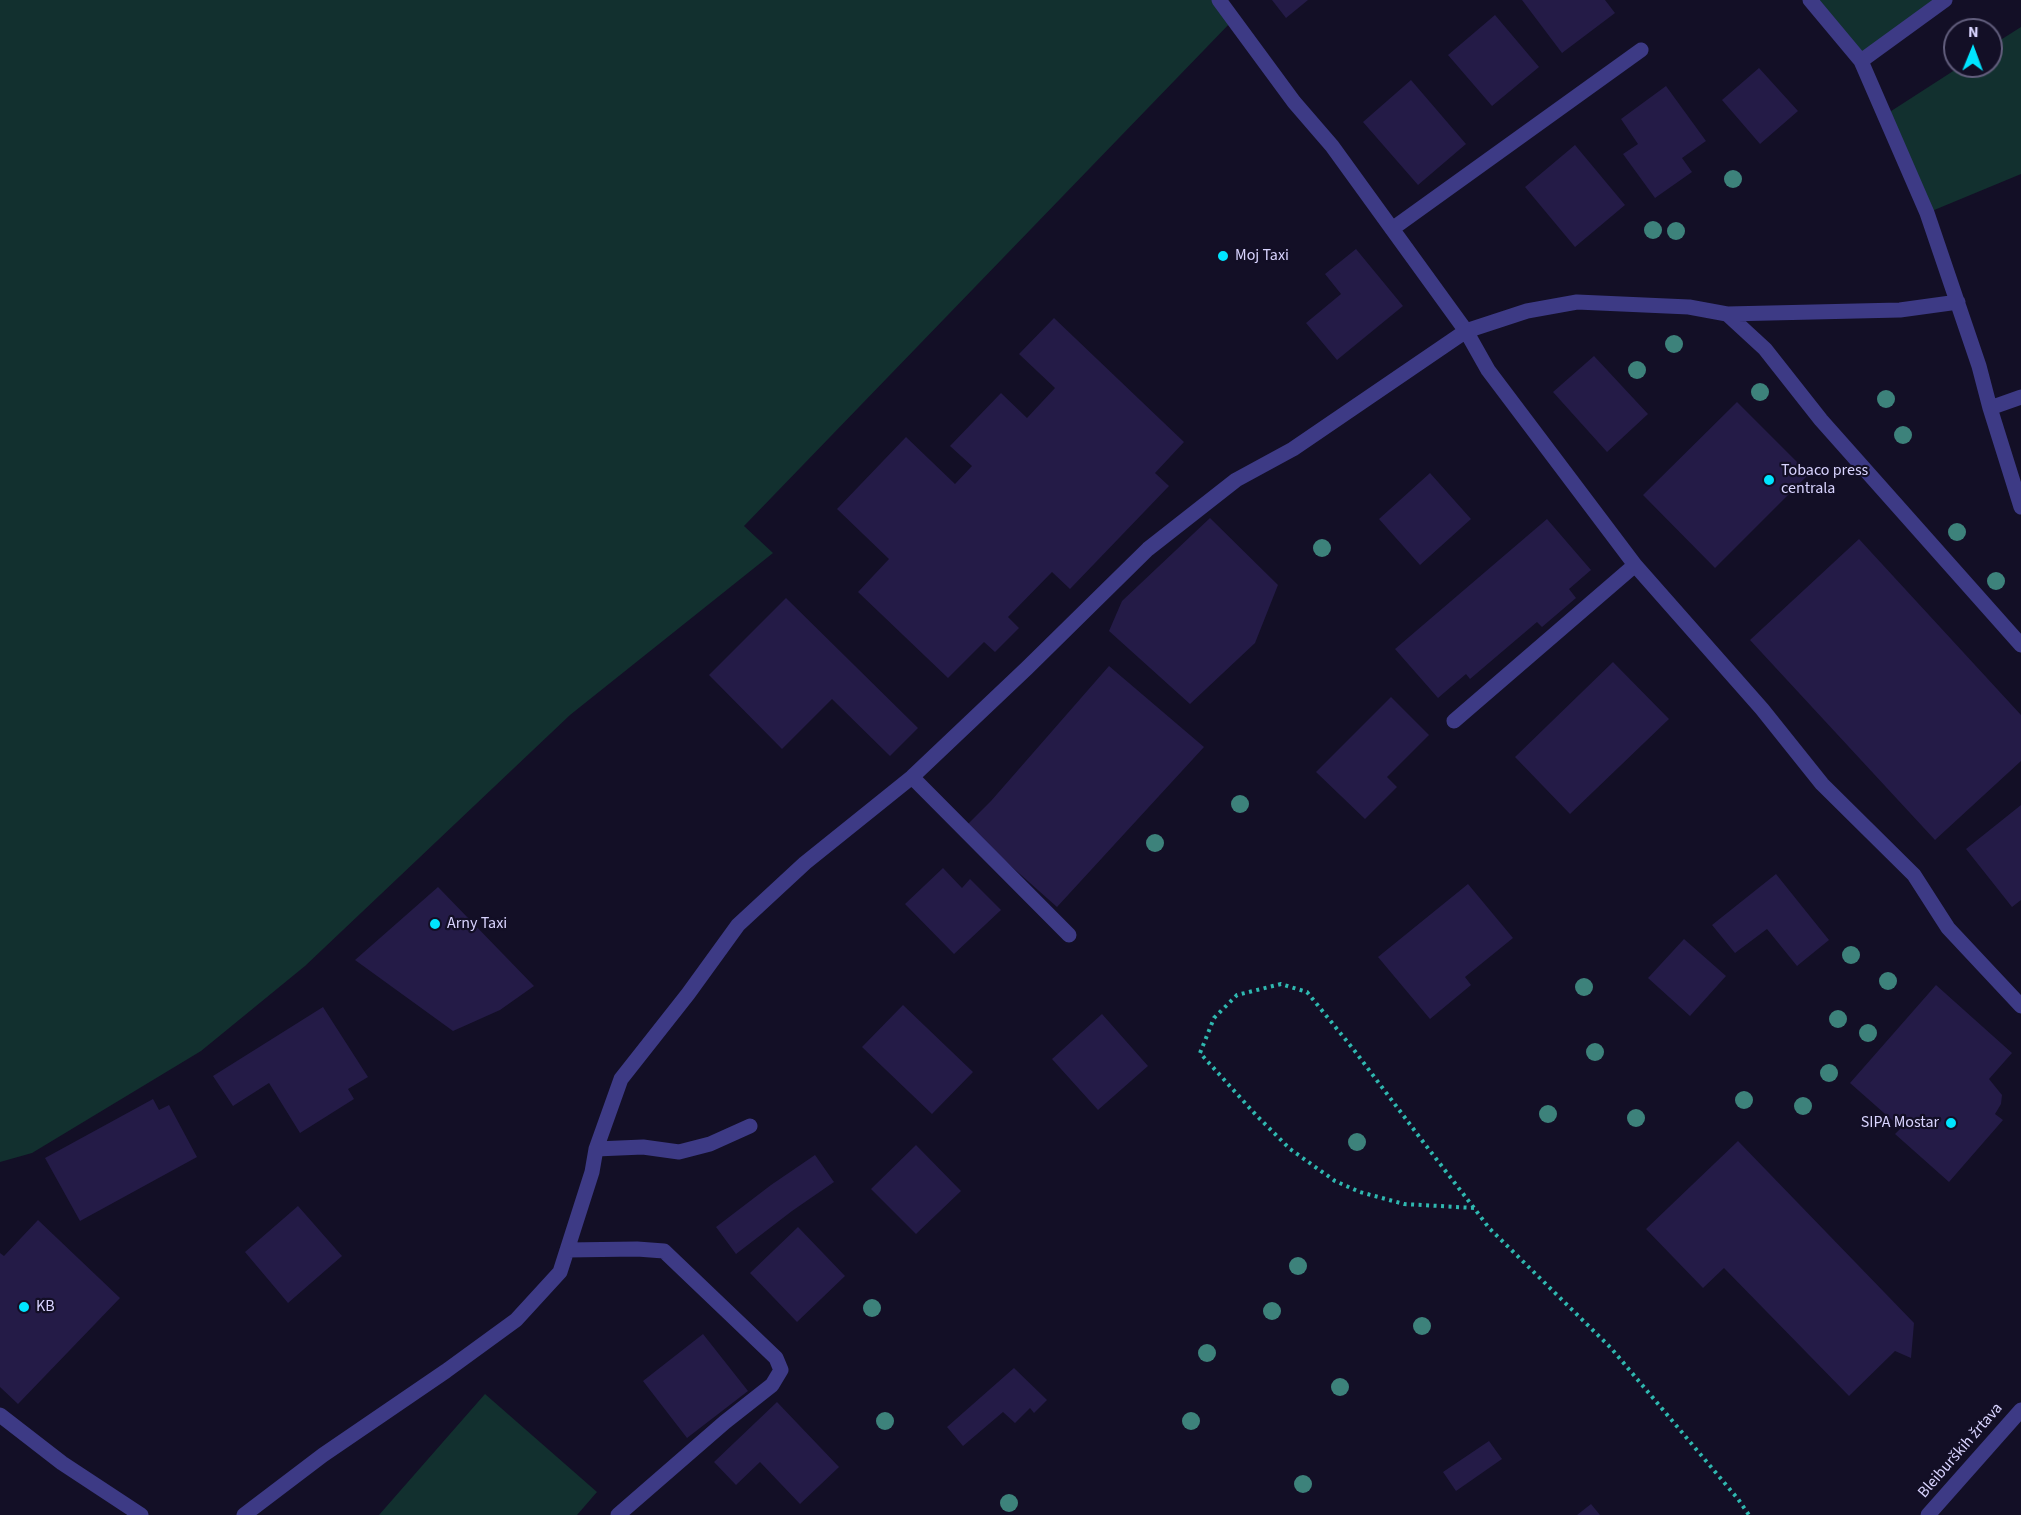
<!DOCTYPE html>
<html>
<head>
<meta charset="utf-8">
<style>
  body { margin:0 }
  #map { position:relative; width:2021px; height:1515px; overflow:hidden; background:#130f26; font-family:"Source Sans 3",sans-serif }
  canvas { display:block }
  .north { position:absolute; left:1943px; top:18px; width:60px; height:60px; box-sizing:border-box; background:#130f26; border:2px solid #625e7d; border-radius:50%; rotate:1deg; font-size:16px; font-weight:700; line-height:24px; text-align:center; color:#d9d4ff }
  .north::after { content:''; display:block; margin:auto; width:21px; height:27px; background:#00e5ff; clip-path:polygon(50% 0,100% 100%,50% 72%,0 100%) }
</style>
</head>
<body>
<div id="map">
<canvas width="2021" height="1515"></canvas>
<div class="north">N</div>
</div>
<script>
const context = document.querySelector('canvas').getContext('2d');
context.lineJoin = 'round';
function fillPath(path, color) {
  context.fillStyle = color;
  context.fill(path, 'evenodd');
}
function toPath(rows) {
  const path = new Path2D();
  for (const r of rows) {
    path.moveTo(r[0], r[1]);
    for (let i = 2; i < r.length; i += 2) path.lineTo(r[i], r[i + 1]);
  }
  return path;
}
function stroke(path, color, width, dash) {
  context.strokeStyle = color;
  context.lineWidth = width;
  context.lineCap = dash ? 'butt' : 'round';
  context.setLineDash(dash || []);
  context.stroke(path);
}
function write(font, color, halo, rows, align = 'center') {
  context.font = font + ' "Source Sans 3",sans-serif';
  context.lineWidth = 4.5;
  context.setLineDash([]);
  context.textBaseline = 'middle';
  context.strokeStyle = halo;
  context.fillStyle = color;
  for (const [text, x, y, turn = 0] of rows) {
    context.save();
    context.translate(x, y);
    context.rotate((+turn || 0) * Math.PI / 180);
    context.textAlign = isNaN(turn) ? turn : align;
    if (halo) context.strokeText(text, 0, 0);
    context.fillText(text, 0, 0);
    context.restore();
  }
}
fillPath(toPath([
  [0,0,1219,0,1233,20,744,526,773,553,570,715,305,966,201,1051,32,1153,0,1162],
  [1810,0,1945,0,1861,61],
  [2021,27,2021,174,1927,213,1885,115,1961,66,1991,66,1991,46],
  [485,1394,597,1492,577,1515,379,1515]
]), '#12302f');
fillPath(toPath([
  [1272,0,1308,0,1286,18],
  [1522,0,1605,0,1615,13,1562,53],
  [1495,15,1539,67,1492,106,1448,55],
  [1759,68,1798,111,1760,144,1722,100],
  [1411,80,1466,144,1418,185,1363,122],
  [1666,86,1706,141,1682,158,1692,172,1655,198,1623,154,1638,144,1621,119],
  [1575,145,1625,205,1575,247,1525,187],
  [1356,249,1403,306,1337,360,1306,323,1341,294,1325,274],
  [1054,318,1184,442,1155,473,1169,486,1070,589,1052,572,1008,617,1019,628,995,652,984,642,948,678,858,592,889,559,837,509,906,437,955,484,972,466,950,446,1001,393,1027,418,1055,388,1019,354],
  [1594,356,1648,414,1607,452,1553,392],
  [1737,402,1809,474,1715,568,1643,495],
  [1430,473,1471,519,1420,565,1379,519],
  [1210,518,1278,585,1255,643,1190,704,1109,631,1122,601],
  [1547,519,1591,570,1569,589,1576,598,1542,627,1537,622,1470,679,1466,674,1438,698,1395,649],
  [1859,539,2021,715,2021,761,1935,840,1750,640],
  [786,598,918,728,890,756,832,699,782,749,709,675],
  [1613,662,1669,719,1570,814,1515,757],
  [1109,666,1204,747,1057,907,966,826,991,801],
  [1391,697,1429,735,1387,777,1397,787,1365,819,1316,772],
  [2021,805,2021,900,2012,907,1966,849],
  [943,868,962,888,970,879,1001,910,954,954,905,904],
  [1776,874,1829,940,1797,966,1767,929,1735,953,1712,925],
  [1468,884,1513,938,1465,977,1471,985,1430,1019,1378,957],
  [438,887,534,986,500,1010,453,1031,355,960],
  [1684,939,1726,976,1690,1016,1648,978],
  [1936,985,2012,1053,1989,1079,2002,1095,2001,1104,1995,1114,2003,1120,1949,1182,1895,1134,1901,1128,1850,1083],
  [903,1005,973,1072,932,1114,862,1047],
  [323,1007,368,1077,348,1089,354,1099,300,1133,269,1083,233,1106,213,1076],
  [1102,1014,1148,1066,1098,1110,1052,1059],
  [153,1099,159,1110,169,1105,197,1157,80,1221,45,1158],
  [1738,1141,1914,1323,1911,1358,1895,1351,1849,1396,1724,1268,1703,1288,1646,1229],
  [916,1145,961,1191,916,1234,871,1189],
  [815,1155,834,1182,792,1211,736,1254,716,1227,771,1185],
  [298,1206,342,1256,288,1303,245,1252],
  [38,1220,120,1298,18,1404,0,1387,0,1253,4,1256],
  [798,1227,845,1276,797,1322,750,1273],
  [703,1334,748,1391,687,1438,643,1381],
  [1014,1368,1047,1400,1034,1413,1030,1408,1015,1423,1003,1412,963,1446,947,1427],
  [777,1402,839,1467,800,1504,760,1462,736,1485,714,1462],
  [1489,1441,1502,1459,1456,1491,1443,1472],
  [1591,1504,1600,1515,1577,1515]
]), '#241b47');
stroke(toPath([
  [1474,1208,1404,1204,1360,1192,1335,1181,1290,1149,1256,1115,1200,1053,1214,1018,1237,995,1281,984,1307,992,1354,1050,1424,1143,1474,1208,1489,1228,1611,1348,1738,1499,1749,1515]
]), '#2fb8b0', 4, [3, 4.5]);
stroke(toPath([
  [1219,0,1294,102,1332,146,1466,331,1488,370,1635,565,1762,709,1822,784,1914,875,1948,928,2021,1006],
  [1810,0,1861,61,1927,213,1979,366,1990,408,2021,507],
  [1861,61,1945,0],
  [1392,229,1641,50],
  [1727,314,1900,310,1958,302],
  [1990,408,2021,397],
  [1454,721,1635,565],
  [912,777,1069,935],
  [596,1149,643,1147,679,1152,710,1144,750,1126],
  [567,1250,637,1249,664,1251,776,1358,781,1370,772,1385,725,1422,618,1515],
  [0,1415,62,1463,141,1515],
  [244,1515,323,1455,446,1371,516,1320,560,1272,592,1172,596,1149,621,1079,688,994,738,925,805,863,912,777,1027,668,1148,549,1236,480,1293,449,1466,331,1527,311,1577,302,1689,307,1727,314,1765,349,1821,420,2021,645],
  [1928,1515,2021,1410]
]), '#3d3a85', 15);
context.fillStyle = '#3d827b';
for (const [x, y] of [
  [1733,179],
  [1653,230],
  [1676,231],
  [1674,344],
  [1637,370],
  [1760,392],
  [1886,399],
  [1903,435],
  [1957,532],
  [1322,548],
  [1996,581],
  [1240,804],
  [1155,843],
  [1851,955],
  [1888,981],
  [1584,987],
  [1838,1019],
  [1868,1033],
  [1595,1052],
  [1829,1073],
  [1744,1100],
  [1803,1106],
  [1548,1114],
  [1636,1118],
  [1357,1142],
  [1298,1266],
  [872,1308],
  [1272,1311],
  [1422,1326],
  [1207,1353],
  [1340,1387],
  [885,1421],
  [1191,1421],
  [1303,1484],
  [1009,1503]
]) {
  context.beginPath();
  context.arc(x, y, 9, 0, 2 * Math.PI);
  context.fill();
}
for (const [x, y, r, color] of [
  [1223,256,6,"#00e5ff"],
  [1769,480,6,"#00e5ff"],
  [435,924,6,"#00e5ff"],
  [1951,1123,6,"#00e5ff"],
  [24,1307,6,"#00e5ff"]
]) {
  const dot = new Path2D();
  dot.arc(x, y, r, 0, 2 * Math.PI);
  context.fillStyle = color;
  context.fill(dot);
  stroke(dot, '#130f26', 2);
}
write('16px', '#d9d4ff', '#130f26', [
  ["Moj Taxi",1235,256],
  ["Tobaco press",1781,471],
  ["centrala",1781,489],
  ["Arny Taxi",447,924],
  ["SIPA Mostar",1939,1123,"right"],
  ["KB",36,1307]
], 'left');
write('16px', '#d9d4ff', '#130f26', [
  ["Bleiburških žrtava",1961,1451,-49]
]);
</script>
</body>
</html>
